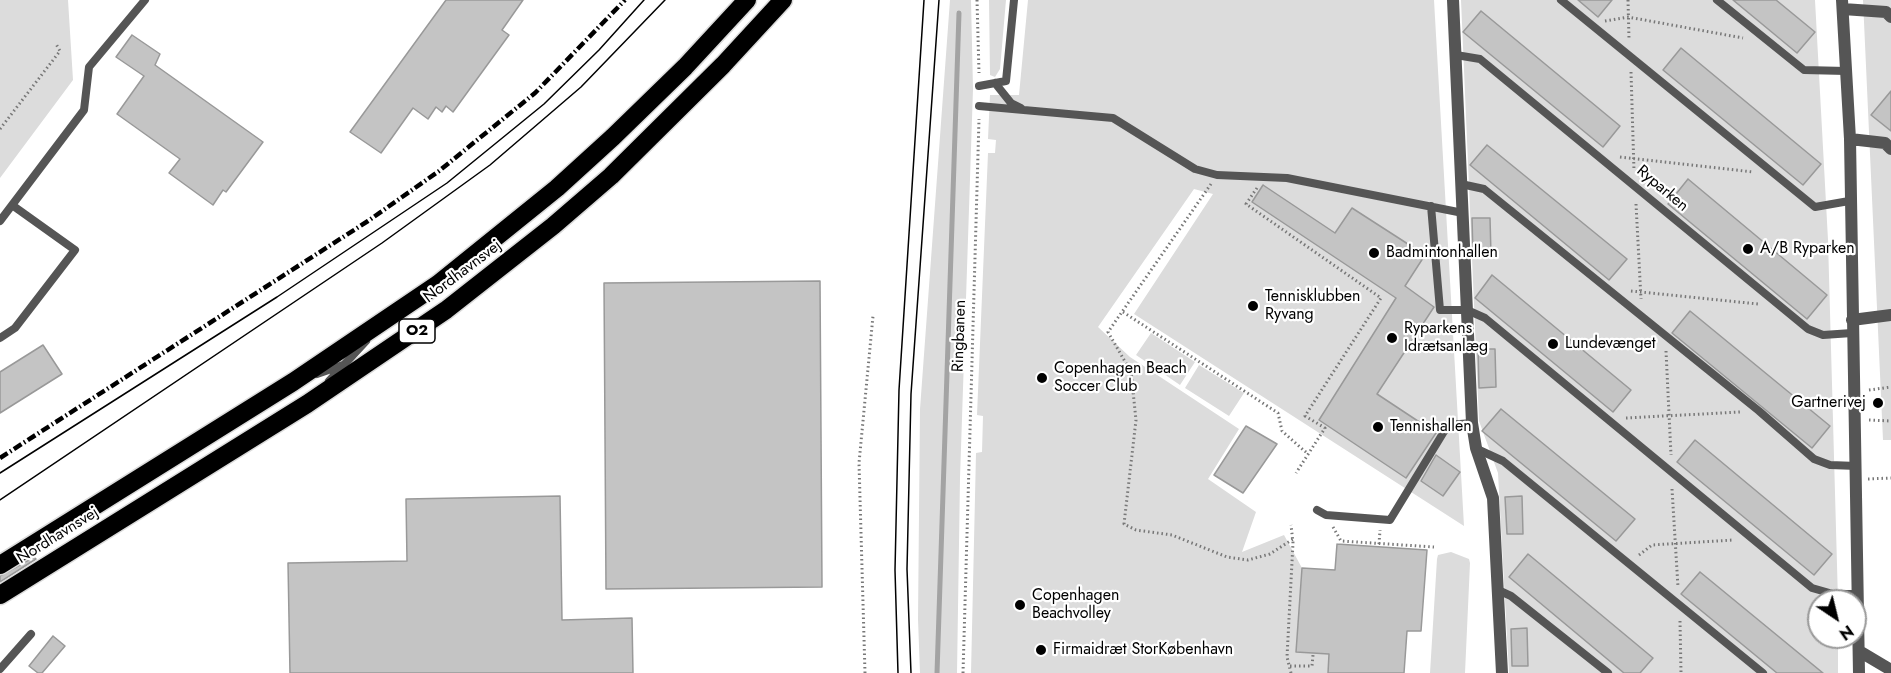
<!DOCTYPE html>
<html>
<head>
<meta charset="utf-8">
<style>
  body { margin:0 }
  #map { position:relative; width:1891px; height:673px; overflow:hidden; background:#fff; font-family:Jost,sans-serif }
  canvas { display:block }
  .north { position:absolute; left:1807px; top:589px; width:60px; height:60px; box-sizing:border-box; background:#fff; border:2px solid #999; border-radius:50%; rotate:145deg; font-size:16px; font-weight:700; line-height:24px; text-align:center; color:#000 }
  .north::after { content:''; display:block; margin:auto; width:21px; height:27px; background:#000; clip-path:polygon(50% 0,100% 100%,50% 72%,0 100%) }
</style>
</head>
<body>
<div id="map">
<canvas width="1891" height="673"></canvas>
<div class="north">N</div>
</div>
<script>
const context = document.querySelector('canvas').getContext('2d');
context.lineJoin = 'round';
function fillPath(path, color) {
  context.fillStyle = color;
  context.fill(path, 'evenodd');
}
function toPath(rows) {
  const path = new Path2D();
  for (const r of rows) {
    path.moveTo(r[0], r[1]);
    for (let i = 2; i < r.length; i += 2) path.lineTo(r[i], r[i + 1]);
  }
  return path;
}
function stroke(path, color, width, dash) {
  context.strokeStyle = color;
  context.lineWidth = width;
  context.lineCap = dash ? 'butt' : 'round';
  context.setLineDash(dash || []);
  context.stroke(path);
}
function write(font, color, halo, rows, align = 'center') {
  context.font = font + ' Jost,sans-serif';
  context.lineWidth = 4.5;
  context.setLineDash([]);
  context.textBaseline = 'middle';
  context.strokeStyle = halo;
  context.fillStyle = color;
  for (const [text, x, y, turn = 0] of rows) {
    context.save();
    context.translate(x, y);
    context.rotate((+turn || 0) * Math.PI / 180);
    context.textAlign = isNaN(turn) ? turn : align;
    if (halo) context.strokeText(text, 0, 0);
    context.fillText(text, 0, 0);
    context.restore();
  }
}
fillPath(toPath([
  [0,0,68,0,73,80,0,178],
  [950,0,971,0,973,89,960,478,957,673,920,673,918,619,920,409],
  [989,0,1006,0,1000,69,995,77,990,75],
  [1028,0,1434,0,1464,526,1134,314,1213,194,1194,189,1098,327,1130,357,1239,429,1208,479,1256,512,1242,552,1284,535,1302,568,1296,651,1329,654,1328,673,971,673,976,453,982,452,983,416,977,415,988,153,995,153,996,140,988,139,990,95,1019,95],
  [1461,0,1815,0,1828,240,1838,601,1819,601,1819,637,1838,637,1838,673,1509,673,1498,473,1479,421],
  [1863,0,1891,0,1891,440,1883,440],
  [1151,333,1195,362,1180,385,1136,355],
  [1199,365,1244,393,1229,416,1185,388],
  [1451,552,1469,559,1470,563,1465,673,1430,673,1437,559,1438,555]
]), '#dcdcdc');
stroke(toPath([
  [937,673,959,13]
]), '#a3a3a3', 5);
const building = toPath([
  [446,0,523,0,502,30,509,35,453,112,446,106,442,112,436,107,428,119,413,108,381,153,350,132,446,0],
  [1578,0,1612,0,1598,17,1578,0],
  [1733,0,1776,0,1815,32,1797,53,1733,0],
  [1481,11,1620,126,1603,147,1463,32,1481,11],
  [132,35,160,54,155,65,263,142,226,192,223,190,213,205,169,173,180,159,117,114,144,76,116,57,132,35],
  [1681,48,1821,164,1803,185,1663,70,1681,48],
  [1891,91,1891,131,1871,115,1891,91],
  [1487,145,1627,259,1609,280,1470,165,1487,145],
  [1688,179,1827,295,1807,319,1668,204,1688,179],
  [1263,185,1335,233,1352,208,1425,255,1405,286,1434,307,1377,394,1436,433,1406,478,1319,420,1396,298,1252,202,1263,185],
  [1472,218,1490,218,1491,255,1473,256,1472,218],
  [1492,275,1631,390,1613,412,1475,298,1492,275],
  [820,281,822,587,606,589,604,283,820,281],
  [1690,311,1830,426,1812,448,1672,333,1690,311],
  [43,345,62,374,0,413,0,372,43,345],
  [1478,349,1495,349,1496,387,1479,388,1478,349],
  [1501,409,1635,519,1616,541,1482,431,1501,409],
  [1246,426,1277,444,1243,493,1214,475,1246,426],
  [1695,440,1832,554,1814,575,1677,462,1695,440],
  [1436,455,1460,472,1443,496,1421,481,1436,455],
  [560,496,562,620,632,618,633,673,290,673,288,563,407,561,406,499,560,496],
  [1522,496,1523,534,1507,534,1505,497,1522,496],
  [1337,544,1427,550,1421,631,1407,631,1404,673,1328,673,1329,654,1296,652,1302,568,1335,570,1337,544],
  [1528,554,1653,658,1640,673,1624,673,1509,577,1528,554],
  [34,557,36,559,0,582,0,576,34,557],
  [1700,572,1823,673,1777,673,1681,594,1700,572],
  [1527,628,1528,666,1512,666,1511,629,1527,628],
  [53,636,65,646,42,673,38,673,29,666,53,636]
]);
fillPath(building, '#c4c4c4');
stroke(building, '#999', 1.5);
const highway = toPath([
  [0,565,293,382,438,284,557,188,613,137,685,67,747,0],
  [0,595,307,404,446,310,553,226,611,176,723,65,783,0]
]);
stroke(highway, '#dbdbdb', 21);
stroke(toPath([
  [977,0,979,73],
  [1628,0,1629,39],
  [1605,21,1628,17,1743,38],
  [1631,72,1634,171],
  [0,129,60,51,56,44],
  [1620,157,1753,172],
  [1211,184,1108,332,1131,372,1136,420,1124,524,1136,530,1172,535,1227,557,1248,560,1270,554,1293,539],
  [1257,188,1246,204,1381,298,1305,416,1325,428,1296,473],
  [1636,204,1641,299],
  [1631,291,1758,304],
  [1123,312,1278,413,1282,431,1308,454],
  [1666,351,1671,455],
  [1869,390,1891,387],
  [1626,418,1740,412],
  [1869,420,1891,421],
  [1868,479,1891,478],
  [1672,489,1678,587],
  [1333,527,1341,541,1434,547],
  [1379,544,1380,530],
  [1639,555,1652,545,1733,540],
  [1680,621,1681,673],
  [1290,666,1312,666,1313,655],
  [865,673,859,463,873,316],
  [963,673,979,119],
  [1291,673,1287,657,1293,543,1291,525]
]), '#777', 3, [1.5, 3]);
stroke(toPath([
  [1561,0,1815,207,1849,201],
  [1717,0,1804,70,1846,71],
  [1456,55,1480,59,1808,329,1823,335,1852,333],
  [995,83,1011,103,1021,108],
  [979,86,1006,81,1014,0],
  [979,106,1113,118,1195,169,1217,175,1287,178,1463,213],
  [1461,184,1484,189,1759,411,1814,459,1830,465,1857,466],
  [1431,206,1440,310,1467,310,1485,318,1812,588,1833,594,1859,594],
  [0,221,84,110,89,67,145,0],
  [0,338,15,328,75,250,12,205],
  [317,374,343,365],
  [329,381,366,341],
  [1477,449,1503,461,1763,673],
  [1317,510,1326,515,1390,520,1448,425,1472,423],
  [1498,590,1511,596,1608,673],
  [0,669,31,634]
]), '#555', 8);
stroke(toPath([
  [1453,0,1472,423,1476,448,1493,498,1502,673],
  [1842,0,1850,139,1859,673],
  [1843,9,1886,12,1891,17],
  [1850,139,1885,143,1891,149],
  [1852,320,1891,315],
  [1859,651,1891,670]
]), '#555', 12);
stroke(highway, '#000', 18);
stroke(toPath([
  [0,473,277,297,447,183,544,104,599,50,644,0],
  [0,500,382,243,490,165,581,87,665,0],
  [898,673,895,570,899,390,924,0],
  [911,673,907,569,911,394,939,0]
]), '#000', 1.5);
stroke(toPath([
  [0,458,368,221,439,171,535,93,625,0]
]), '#000', 4.5, [9, 3, 1.5, 3]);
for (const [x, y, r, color] of [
  [1748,249,6,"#000"],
  [1374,253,6,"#000"],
  [1253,306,6,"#000"],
  [1392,338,6,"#000"],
  [1553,344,6,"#000"],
  [1042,378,6,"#000"],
  [1878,403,6,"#000"],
  [1378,427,6,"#000"],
  [1020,605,6,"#000"],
  [1041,650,6,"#000"]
]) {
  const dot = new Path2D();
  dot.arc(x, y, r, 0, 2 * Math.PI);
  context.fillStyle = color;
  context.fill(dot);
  stroke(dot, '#fff', 2);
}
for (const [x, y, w] of [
  [417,331,36]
]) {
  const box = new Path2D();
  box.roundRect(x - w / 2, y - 12, w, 24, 4.5);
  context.fillStyle = '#fff';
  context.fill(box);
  stroke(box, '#000', 1.5);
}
write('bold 15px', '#000', null, [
  ["O2",417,331]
]);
write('16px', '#000', '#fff', [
  ["Ryparken",1662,189,40],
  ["Nordhavnsvej",463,272,-37],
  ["Ringbanen",960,336,-88],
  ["Nordhavnsvej",58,536,-32]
]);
write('16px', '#000', '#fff', [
  ["A/B Ryparken",1760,249],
  ["Badmintonhallen",1386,253],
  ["Tennisklubben",1265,297],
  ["Ryvang",1265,315],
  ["Ryparkens",1404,329],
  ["Idrætsanlæg",1404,347],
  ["Lundevænget",1565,344],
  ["Copenhagen Beach",1054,369],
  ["Soccer Club",1054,387],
  ["Gartnerivej",1866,403,"right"],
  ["Tennishallen",1390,427],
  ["Copenhagen",1032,596],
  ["Beachvolley",1032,614],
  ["Firmaidræt StorKøbenhavn",1053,650]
], 'left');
</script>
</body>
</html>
